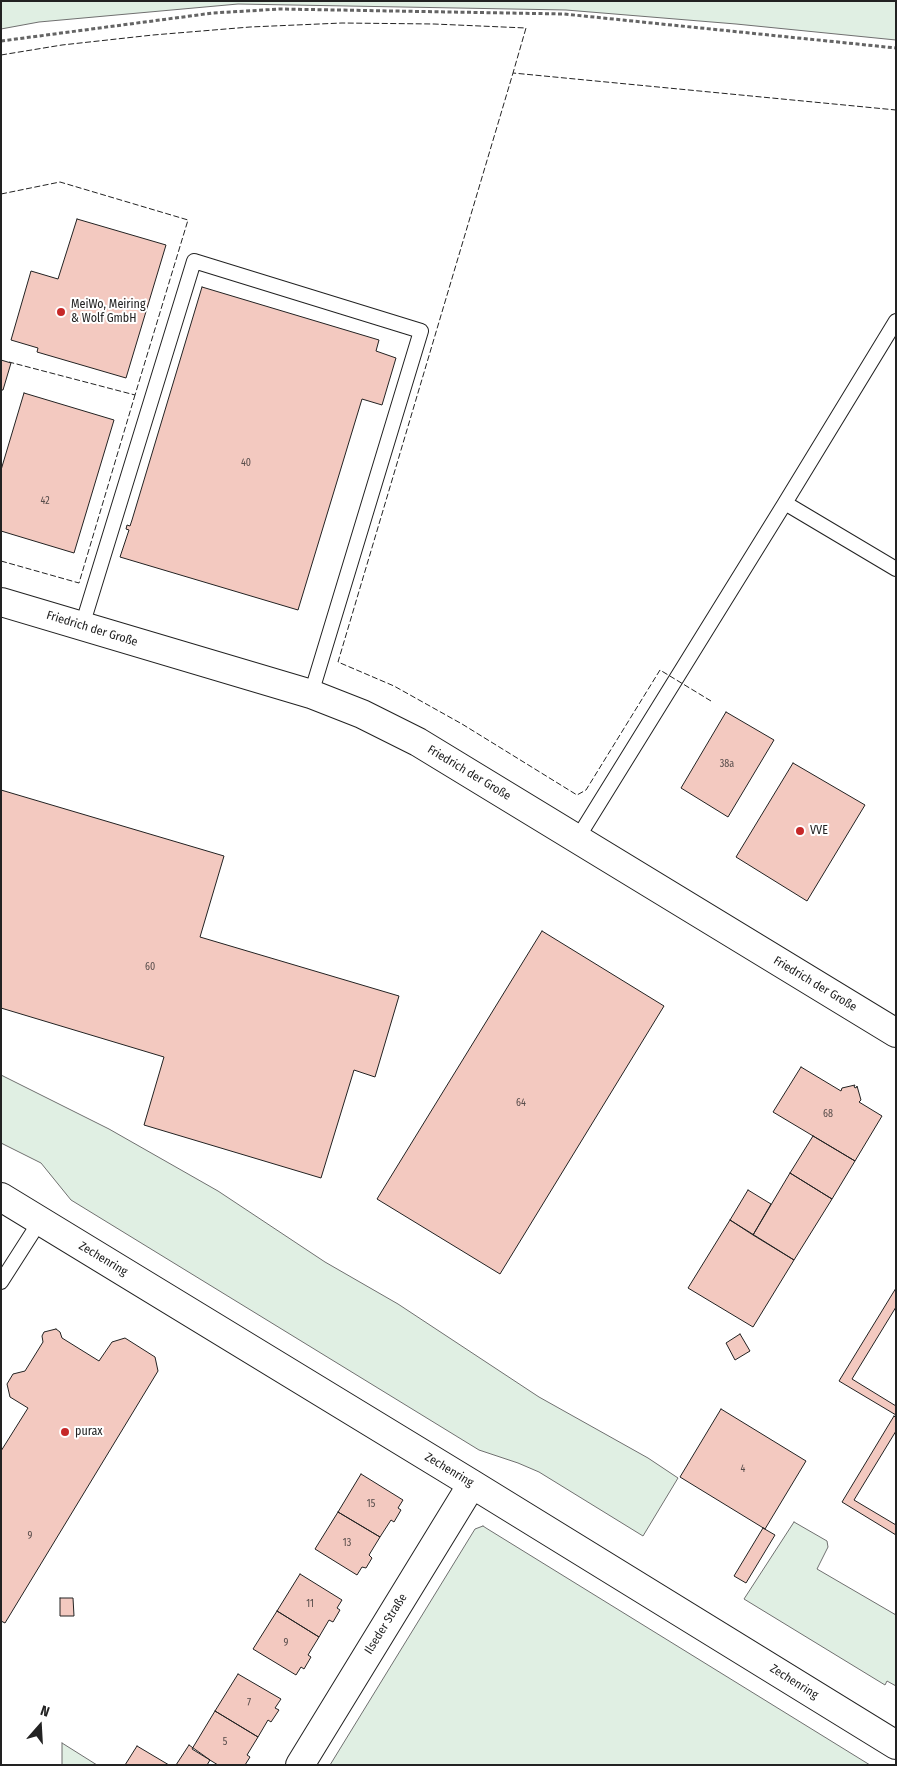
<!DOCTYPE html>
<html>
<head>
<meta charset="utf-8">
<style>
  body { margin:0 }
  #map { position:relative; width:897px; height:1766px; overflow:hidden; background:#fff; font-family:"Fira Sans Condensed",sans-serif }
  canvas { display:block }
  .frame { position:absolute; inset:0; border:2px solid #222; pointer-events:none }
  .north { position:absolute; left:15px; top:1701px; width:50px; height:50px; -webkit-text-stroke:4px #fff; paint-order:stroke; rotate:19deg; font-size:14px; font-weight:700; line-height:20px; text-align:center; color:#222 }
  .north::after { content:''; display:block; margin:auto; width:18px; height:22px; background:#222; clip-path:polygon(50% 0,100% 100%,50% 72%,0 100%) }
</style>
</head>
<body>
<div id="map">
<canvas width="897" height="1766"></canvas>
<div class="frame"></div>
<div class="north">N</div>
</div>
<script>
const context = document.querySelector('canvas').getContext('2d');
context.lineJoin = 'round';
function fillPath(path, color) {
  context.fillStyle = color;
  context.fill(path, 'evenodd');
}
function toPath(rows) {
  const path = new Path2D();
  for (const r of rows) {
    path.moveTo(r[0], r[1]);
    for (let i = 2; i < r.length; i += 2) path.lineTo(r[i], r[i + 1]);
  }
  return path;
}
function stroke(path, color, width, dash) {
  context.strokeStyle = color;
  context.lineWidth = width;
  context.lineCap = dash ? 'butt' : 'round';
  context.setLineDash(dash || []);
  context.stroke(path);
}
function write(font, color, halo, rows, align = 'center') {
  context.font = font + ' "Fira Sans Condensed",sans-serif';
  context.lineWidth = 4;
  context.setLineDash([]);
  context.textBaseline = 'middle';
  context.strokeStyle = halo;
  context.fillStyle = color;
  for (const [text, x, y, turn = 0] of rows) {
    context.save();
    context.translate(x, y);
    context.rotate((+turn || 0) * Math.PI / 180);
    context.textAlign = isNaN(turn) ? turn : align;
    if (halo) context.strokeText(text, 0, 0);
    context.fillText(text, 0, 0);
    context.restore();
  }
}
const green = toPath([
  [1,1,896,1,896,40,736,24,566,10,238,4,39,22,1,29,1,1],
  [1,1075,109,1129,218,1191,325,1262,398,1304,539,1397,648,1458,678,1478,643,1536,539,1472,518,1463,479,1450,71,1200,41,1163,1,1143,1,1075],
  [794,1522,827,1541,828,1547,817,1569,896,1615,896,1686,887,1681,885,1685,744,1599,794,1522],
  [483,1526,486,1528,870,1765,330,1765,475,1529,483,1526],
  [62,1743,97,1765,62,1765,62,1743]
]);
fillPath(green, '#e0efe3');
stroke(green, '#6f6f6f', 1);
const building = toPath([
  [77,219,166,245,126,378,37,352,38,348,11,340,31,271,58,279,77,219],
  [202,287,379,340,376,351,396,358,382,405,362,399,298,610,120,557,129,530,126,529,127,525,130,526,132,520,202,287],
  [1,360,11,363,3,390,1,390,1,360],
  [24,393,114,420,74,553,1,531,1,470,24,393],
  [726,712,774,740,728,817,681,788,726,712],
  [793,763,865,805,807,901,736,857,793,763],
  [1,790,224,856,200,937,399,996,375,1077,354,1070,321,1178,144,1125,164,1057,1,1008,1,790],
  [542,931,664,1006,500,1274,377,1199,542,931],
  [801,1067,841,1091,842,1088,855,1085,854,1087,856,1088,857,1086,861,1100,859,1102,882,1116,855,1161,773,1112,801,1067],
  [813,1136,855,1161,832,1199,790,1173,813,1136],
  [790,1173,832,1199,794,1260,753,1235,790,1173],
  [748,1190,771,1204,753,1235,730,1220,748,1190],
  [730,1220,794,1260,753,1327,688,1288,730,1220],
  [896,1288,896,1415,839,1381,896,1288],
  [896,1307,896,1406,852,1379,896,1307],
  [56,1329,60,1332,62,1338,99,1361,112,1342,125,1338,155,1357,158,1371,5,1623,1,1621,1,1451,28,1408,10,1397,7,1384,13,1374,25,1371,43,1342,42,1336,44,1332,56,1329],
  [740,1334,750,1351,735,1360,726,1343,740,1334],
  [721,1409,806,1461,765,1529,680,1477,721,1409],
  [894,1416,896,1418,896,1535,842,1502,894,1416],
  [896,1431,896,1525,854,1500,896,1431],
  [361,1474,403,1500,398,1508,401,1510,394,1522,391,1520,380,1537,338,1512,361,1474],
  [338,1512,380,1537,369,1555,372,1558,366,1568,362,1567,357,1575,315,1549,338,1512],
  [763,1528,775,1535,746,1583,734,1576,763,1528],
  [300,1574,342,1600,337,1608,340,1610,333,1622,329,1620,319,1637,277,1611,300,1574],
  [60,1598,73,1598,74,1616,60,1616,60,1598],
  [277,1611,319,1637,308,1655,311,1657,304,1669,301,1667,296,1675,253,1649,277,1611],
  [238,1674,281,1699,275,1708,279,1710,271,1722,268,1720,258,1737,215,1711,238,1674],
  [215,1711,258,1737,247,1755,250,1757,245,1765,218,1765,192,1749,215,1711],
  [189,1745,210,1760,207,1765,176,1765,189,1745],
  [137,1746,169,1765,125,1765,137,1746]
]);
fillPath(building, '#f3c9c0');
stroke(building, '#222', 1);
const lane = toPath([
  [785,503,896,321],
  [82,626,194,261,421,331,311,694],
  [577,839,785,503,896,569],
  [1,1282,40,1221]
]);
const street = toPath([
  [1,602,311,694,362,714,418,742,896,1033],
  [1,1197,472,1484,896,1745],
  [300,1765,472,1484]
]);
stroke(lane, '#222', 16);
stroke(street, '#222', 30);
stroke(toPath([
  [1,41,213,13,280,9,564,14,896,48]
]), '#646464', 3, [4, 2.5]);
stroke(lane, '#fff', 14);
stroke(street, '#fff', 28);
stroke(toPath([
  [1,55,62,45,153,35,250,27,342,23,434,24,526,28,513,73],
  [1,194,60,182,188,220,135,395,9,362],
  [1,561,79,583,135,395],
  [711,701,660,670,586,790,577,795,462,724,394,686,338,662,513,73,896,110]
]), '#222', 1, [6, 2.5]);
for (const [x, y, r, color] of [
  [61,312,5,"#c62828"],
  [800,831,5,"#c62828"],
  [65,1432,5,"#c62828"]
]) {
  const dot = new Path2D();
  dot.arc(x, y, r, 0, 2 * Math.PI);
  context.fillStyle = color;
  context.fill(dot);
  stroke(dot, '#fff', 2);
}
write('10px', '#564c4a', null, [
  ["40",246,463],
  ["42",45,501],
  ["38a",727,764],
  ["60",150,967],
  ["64",521,1103],
  ["68",828,1114],
  ["4",743,1469],
  ["15",371,1504],
  ["9",30,1536],
  ["13",347,1543],
  ["11",310,1604],
  ["9",286,1643],
  ["7",249,1703],
  ["5",225,1742]
]);
write('12px', '#222', '#fff', [
  ["MeiWo, Meiring",71,305],
  ["& Wolf GmbH",71,319],
  ["VVE",810,831],
  ["purax",75,1432]
], 'left');
write('12px', '#222', '#fff', [
  ["Friedrich der Große",92,629,17],
  ["Friedrich der Große",469,773,31],
  ["Friedrich der Große",815,984,31],
  ["Zechenring",103,1259,31],
  ["Zechenring",449,1470,31],
  ["Ilseder Straße",386,1624,-58],
  ["Zechenring",794,1682,32]
]);
</script>
</body>
</html>
